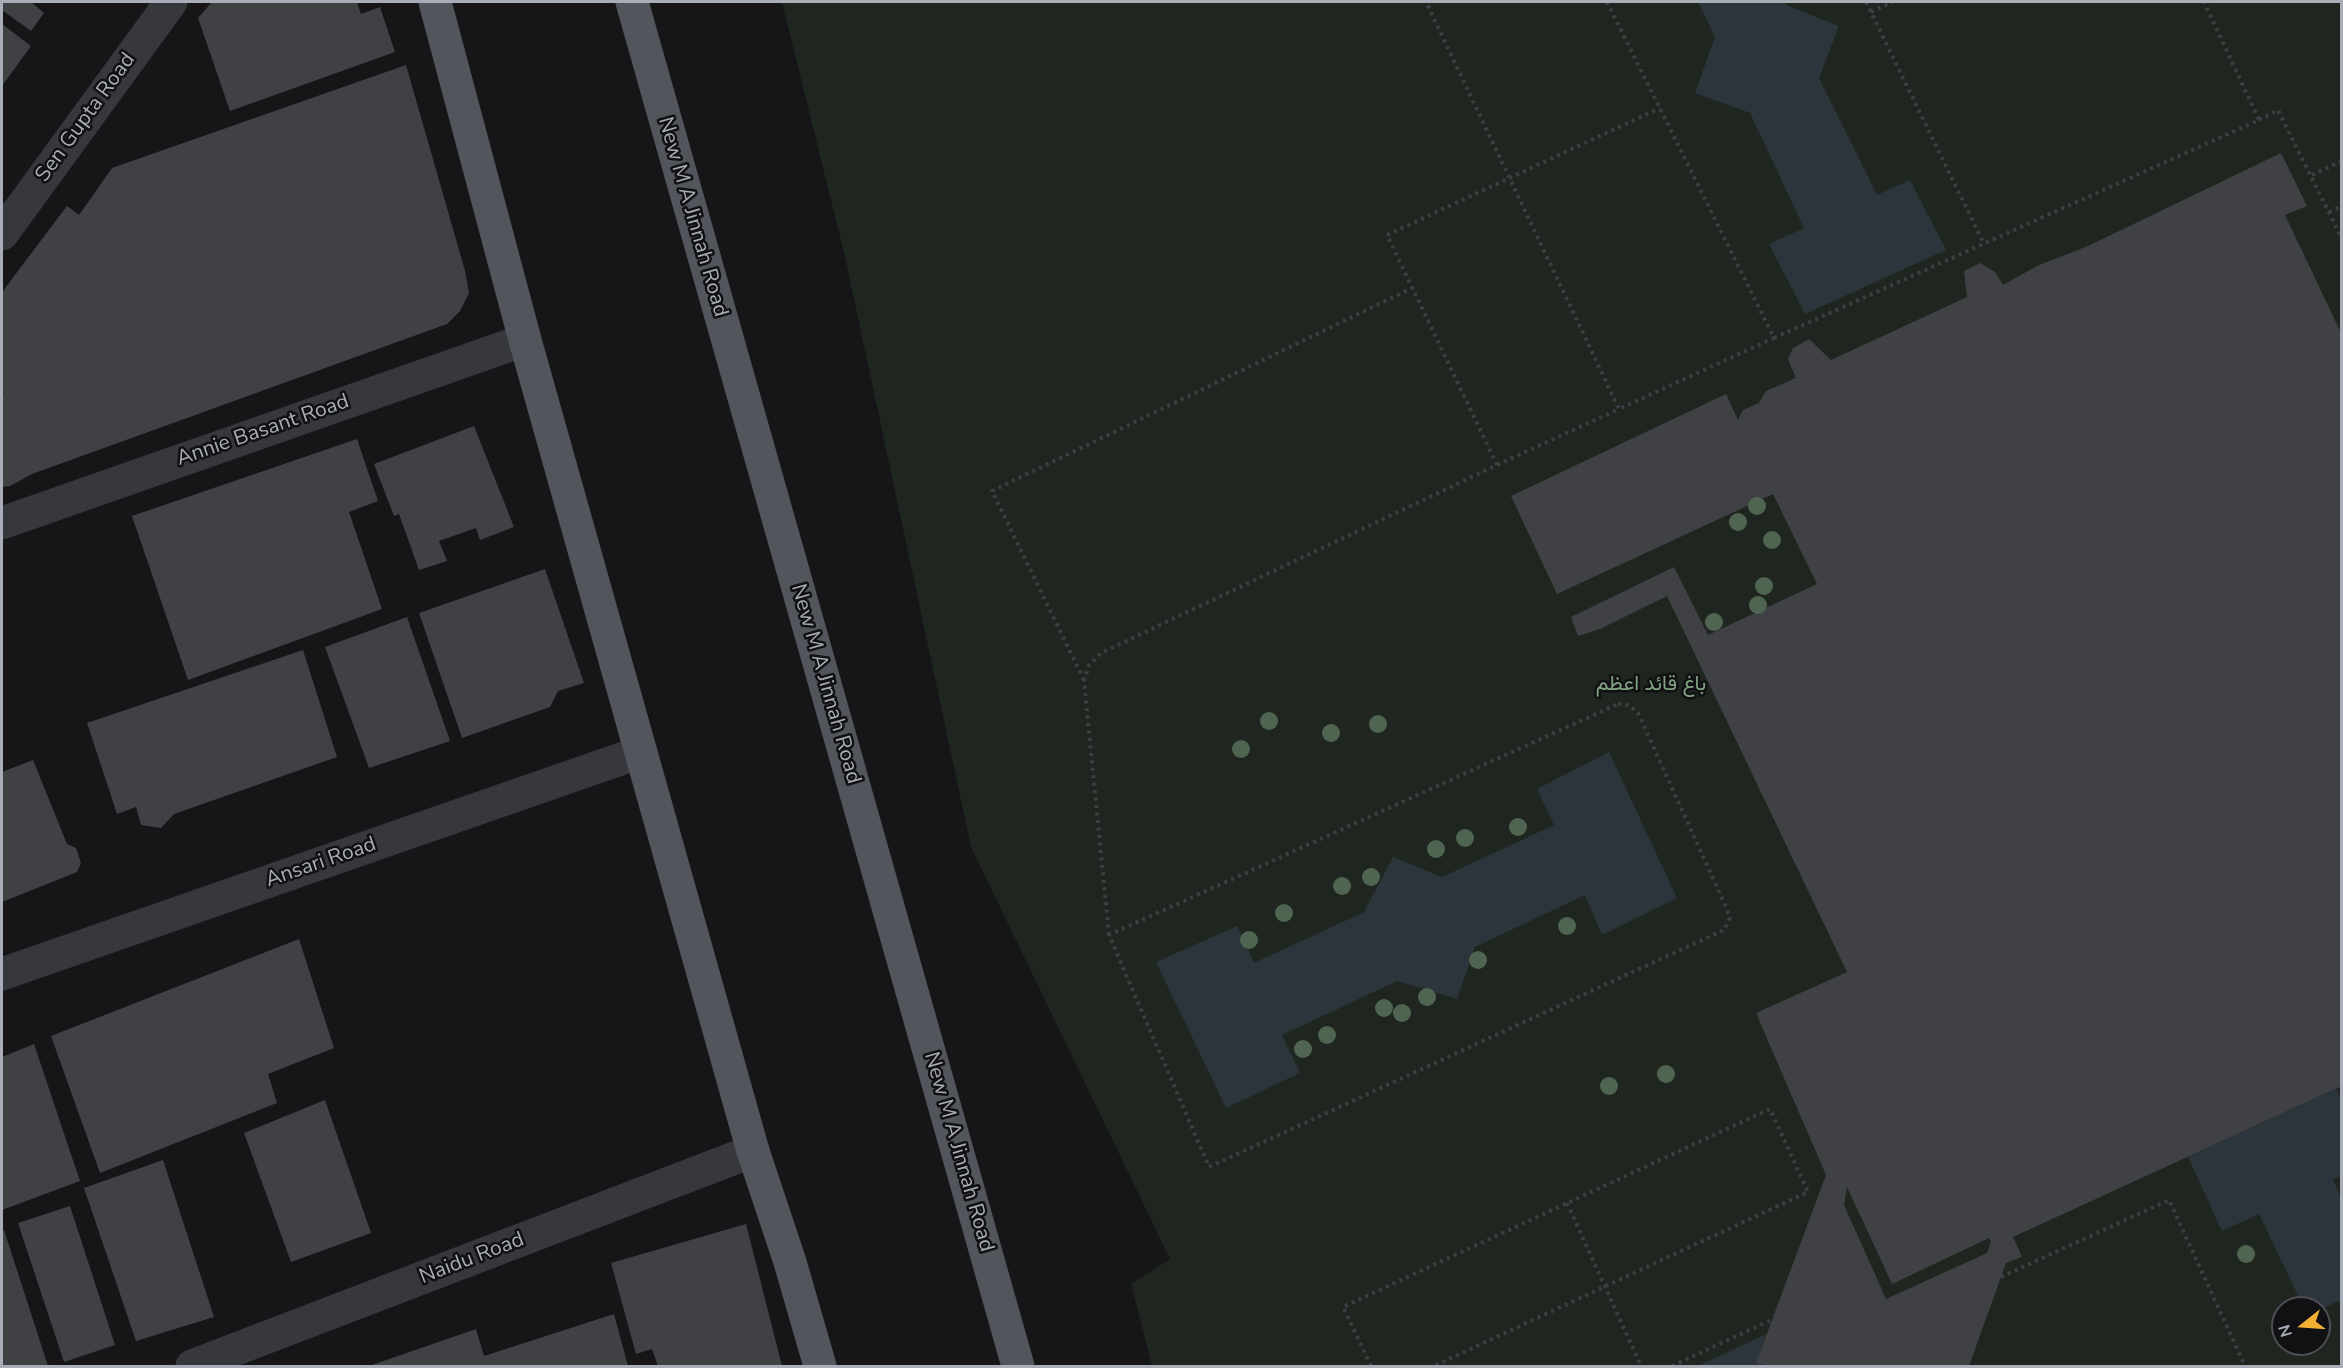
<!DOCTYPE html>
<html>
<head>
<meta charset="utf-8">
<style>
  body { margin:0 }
  #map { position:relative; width:2343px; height:1368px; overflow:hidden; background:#161618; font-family:"Nunito Sans",sans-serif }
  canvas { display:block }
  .frame { position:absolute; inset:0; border:3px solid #a8adb8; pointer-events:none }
  .north { position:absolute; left:2271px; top:1296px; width:60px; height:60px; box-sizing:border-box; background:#111113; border:2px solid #4d4f55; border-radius:50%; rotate:253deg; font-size:16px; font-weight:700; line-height:24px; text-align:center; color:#a8adb8 }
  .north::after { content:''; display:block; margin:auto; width:21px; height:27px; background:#f2b134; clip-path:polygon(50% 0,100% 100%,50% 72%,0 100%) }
</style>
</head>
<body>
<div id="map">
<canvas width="2343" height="1368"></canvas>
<div class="frame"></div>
<div class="north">N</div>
</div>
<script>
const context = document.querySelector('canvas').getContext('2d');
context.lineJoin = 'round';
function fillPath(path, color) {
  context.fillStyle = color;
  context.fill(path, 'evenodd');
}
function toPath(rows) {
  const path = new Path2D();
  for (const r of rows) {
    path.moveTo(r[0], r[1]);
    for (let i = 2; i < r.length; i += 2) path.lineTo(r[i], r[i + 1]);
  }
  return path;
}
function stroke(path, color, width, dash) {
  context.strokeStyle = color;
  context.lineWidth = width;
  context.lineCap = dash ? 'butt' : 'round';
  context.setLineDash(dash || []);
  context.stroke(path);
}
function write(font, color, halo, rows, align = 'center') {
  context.font = font + ' "Nunito Sans",Vazirmatn,sans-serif';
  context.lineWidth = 5;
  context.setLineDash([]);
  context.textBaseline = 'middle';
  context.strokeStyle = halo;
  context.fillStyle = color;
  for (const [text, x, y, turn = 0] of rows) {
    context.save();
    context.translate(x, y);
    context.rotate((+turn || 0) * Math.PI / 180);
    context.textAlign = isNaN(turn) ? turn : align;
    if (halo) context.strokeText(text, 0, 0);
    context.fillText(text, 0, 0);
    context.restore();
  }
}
fillPath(toPath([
  [782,2,2341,2,2341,1366,1152,1366,1131,1284,1170,1259,971,847,845,257],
  [2283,1308,2319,1308,2319,1344,2283,1344]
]), '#1e261f');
fillPath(toPath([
  [1698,2,1784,2,1786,5,1839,26,1819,78,1877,195,1910,180,1946,250,1805,314,1769,244,1804,228,1750,113,1695,93,1715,37],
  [1609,752,1677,898,1602,935,1585,895,1475,947,1457,999,1397,981,1282,1035,1300,1073,1226,1108,1156,962,1237,926,1254,963,1364,912,1393,857,1442,877,1554,825,1537,789],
  [2336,1089,2342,1099,2341,1176,2333,1180,2341,1198,2341,1300,2319,1310,2319,1308,2304,1308,2259,1214,2222,1231,2188,1157],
  [1766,1334,1757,1362,1771,1366,1698,1366]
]), '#2c353c');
fillPath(toPath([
  [2,2,31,2,44,13,31,31,2,10],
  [212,2,357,2,361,14,380,7,395,52,230,111,198,18],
  [2,24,31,46,2,86],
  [406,65,465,271,469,293,460,311,447,324,32,474,10,486,2,487,2,393,4,393,2,387,2,292,67,206,79,215,112,168],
  [2281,153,2307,206,2285,215,2342,335,2342,1086,2013,1237,2022,1257,2006,1263,1969,1366,1771,1366,1756,1363,1826,1175,1756,1013,1847,972,1667,596,1600,629,1578,636,1571,617,1674,567,1708,635,1817,584,1773,494,1557,594,1511,496,1726,394,1738,420,1743,410,1759,403,1766,391,1796,378,1788,359,1793,348,1809,339,1831,360,1967,297,1964,271,1980,263,1995,272,2003,285,2037,266,2088,246],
  [1847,1187,1892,1284,1989,1238,1991,1242,1987,1253,1886,1299,1844,1205],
  [474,426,514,527,480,540,476,528,439,541,447,561,419,570,399,514,394,516,374,464],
  [357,439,378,501,349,512,382,609,188,680,132,516],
  [545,569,584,683,558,691,550,707,462,738,419,613],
  [407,617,450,741,369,768,325,647],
  [303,650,337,757,174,814,161,828,141,825,136,807,117,814,87,723],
  [33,760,67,844,76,848,81,863,77,872,2,902,2,772],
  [299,939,334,1048,268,1074,277,1103,100,1173,51,1036],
  [34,1044,80,1181,2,1210,2,1057],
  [325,1100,371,1233,291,1262,244,1133],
  [163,1160,214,1317,136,1341,84,1188],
  [70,1206,115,1345,64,1362,18,1223],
  [746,1224,782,1366,658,1366,652,1349,636,1354,611,1263],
  [4,1230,48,1366,2,1366,2,1231],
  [614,1314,628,1366,369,1366,476,1329,484,1356]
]), '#404145');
stroke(toPath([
  [1607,2,1774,338,1619,409],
  [1866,2,1984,244],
  [1871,12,1893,2],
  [2259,120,2278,110,2342,239],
  [2312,175,2342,161],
  [2329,212,2342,206],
  [1774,338,2259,120,2204,2],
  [1497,465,1387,235,1660,108],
  [1084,680,992,491,1412,288],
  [1618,704,1629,705,1638,713,1726,907,1730,918,1724,930,1209,1167,1109,935,1618,704],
  [1109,935,1084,681,1089,665,1101,653,1497,465,1619,409,1426,2],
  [1567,1203,1641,1366],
  [2001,1277,2169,1200,2245,1366],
  [1371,1366,1343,1307,1770,1109,1808,1192,1434,1366],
  [1672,1366,1771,1320]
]), '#3d3f44', 4, [3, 4.5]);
stroke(toPath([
  [2,234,171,2],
  [2,523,525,340],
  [2,974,641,752],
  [192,1366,753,1151]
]), '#37383d', 33);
stroke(toPath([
  [435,2,525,340,753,1151,790,1262,820,1366],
  [632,2,1018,1366]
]), '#53555c', 33);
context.fillStyle = '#506452';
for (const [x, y] of [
  [1757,506],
  [1738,522],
  [1772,540],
  [1764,586],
  [1758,605],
  [1714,622],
  [1269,721],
  [1378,724],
  [1331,733],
  [1241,749],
  [1518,827],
  [1465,838],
  [1436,849],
  [1371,877],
  [1342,886],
  [1284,913],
  [1567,926],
  [1249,940],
  [1478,960],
  [1427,997],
  [1384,1008],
  [1402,1013],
  [1327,1035],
  [1303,1049],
  [1666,1074],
  [1609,1086],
  [2246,1254]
]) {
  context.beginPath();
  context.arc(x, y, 9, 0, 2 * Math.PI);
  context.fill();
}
write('21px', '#a8adb8', '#111113', [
  ["Sen Gupta Road",86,118,-54],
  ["New M A Jinnah Road",692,217,74],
  ["Annie Basant Road",263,431,-19],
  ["New M A Jinnah Road",825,684,74],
  ["Ansari Road",321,863,-19],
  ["New M A Jinnah Road",958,1152,74],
  ["Naidu Road",472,1259,-21]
]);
write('21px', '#7fa381', '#111113', [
  ["باغ قائد اعظم",1651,685]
]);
</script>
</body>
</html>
